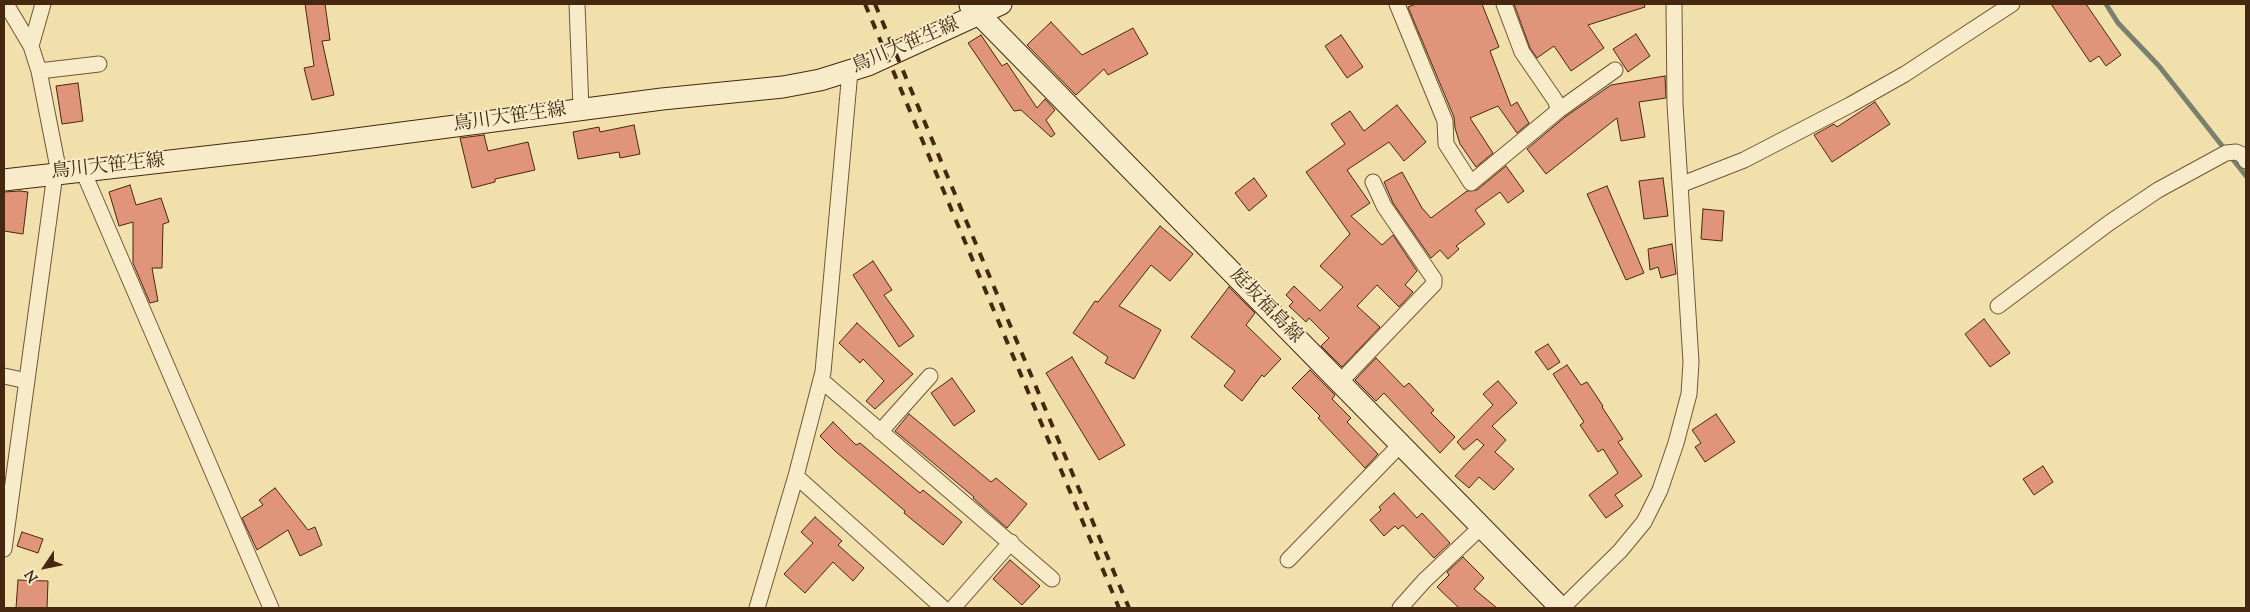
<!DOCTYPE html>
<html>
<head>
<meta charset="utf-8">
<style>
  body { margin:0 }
  #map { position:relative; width:2250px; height:612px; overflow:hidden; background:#f2e0ac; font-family:"Sorts Mill Goudy",serif }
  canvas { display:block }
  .frame { position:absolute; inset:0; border:5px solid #462810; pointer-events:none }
  .north { position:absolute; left:20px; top:542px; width:50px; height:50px; -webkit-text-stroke:4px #f7ebc9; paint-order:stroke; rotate:236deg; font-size:14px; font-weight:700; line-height:20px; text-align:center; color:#462810 }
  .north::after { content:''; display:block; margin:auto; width:18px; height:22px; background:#462810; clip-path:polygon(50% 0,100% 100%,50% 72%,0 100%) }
</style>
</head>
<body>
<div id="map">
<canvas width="2250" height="612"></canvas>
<div class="frame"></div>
<div class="north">N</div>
</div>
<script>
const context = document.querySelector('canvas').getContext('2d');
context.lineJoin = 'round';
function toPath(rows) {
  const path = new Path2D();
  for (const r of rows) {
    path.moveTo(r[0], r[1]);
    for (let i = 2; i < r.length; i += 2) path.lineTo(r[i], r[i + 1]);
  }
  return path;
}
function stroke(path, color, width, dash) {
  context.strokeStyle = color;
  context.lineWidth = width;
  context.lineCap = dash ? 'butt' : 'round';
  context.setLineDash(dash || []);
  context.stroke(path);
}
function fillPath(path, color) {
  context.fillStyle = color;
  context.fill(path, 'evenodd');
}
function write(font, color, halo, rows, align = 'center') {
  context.font = font + ' "Sorts Mill Goudy","Noto Serif JP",serif';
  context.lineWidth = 4;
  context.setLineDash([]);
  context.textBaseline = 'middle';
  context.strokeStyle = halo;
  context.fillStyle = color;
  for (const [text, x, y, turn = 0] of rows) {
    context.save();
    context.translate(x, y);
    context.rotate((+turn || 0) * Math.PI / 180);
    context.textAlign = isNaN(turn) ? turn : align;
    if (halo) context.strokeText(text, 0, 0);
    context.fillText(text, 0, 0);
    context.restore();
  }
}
stroke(toPath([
  [2106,4,2118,23,2159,66,2246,176]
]), '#79816e', 5);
const building = toPath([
  [305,4,325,4,330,40,322,41,334,95,312,100,304,68,314,66,305,4],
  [1416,4,1482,4,1499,47,1490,51,1511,106,1517,102,1529,123,1517,133,1498,106,1470,118,1493,153,1476,167,1460,144,1455,128,1454,117,1408,7,1416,4],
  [1514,4,1644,4,1645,7,1588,25,1604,48,1571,71,1554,46,1537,58,1530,48,1514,4],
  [2051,4,2086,4,2121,55,2106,66,2099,56,2090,62,2051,4],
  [1051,22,1082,55,1133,28,1148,54,1108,75,1104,69,1076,95,1027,45,1051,22],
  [1636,34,1650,56,1628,72,1613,49,1636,34],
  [981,35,1002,66,1007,63,1037,108,1045,99,1055,110,1046,120,1055,134,1051,137,1021,110,1014,111,968,43,981,35],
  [1341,35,1363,67,1347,78,1325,46,1341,35],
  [1665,76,1666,98,1639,102,1645,137,1621,141,1617,118,1546,174,1527,149,1565,117,1611,85,1665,76],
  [78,83,83,121,62,124,56,86,78,83],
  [1875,102,1890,124,1832,162,1814,135,1834,124,1837,127,1875,102],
  [1397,105,1426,142,1404,161,1389,142,1347,170,1370,203,1351,216,1382,245,1393,235,1417,271,1405,285,1413,292,1399,307,1377,285,1357,306,1380,327,1342,367,1321,346,1329,338,1309,318,1306,322,1289,306,1293,302,1286,295,1294,286,1320,311,1343,287,1320,266,1350,234,1306,172,1345,144,1331,124,1350,111,1364,131,1397,105],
  [634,125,640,154,620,158,619,152,578,159,573,132,599,127,600,132,634,125],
  [484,135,488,151,528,142,535,170,495,179,495,182,472,188,460,138,484,135],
  [1506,166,1524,191,1508,203,1500,192,1475,210,1485,224,1456,246,1459,249,1448,259,1440,250,1431,258,1393,203,1384,182,1402,172,1422,208,1431,218,1467,191,1477,190,1506,166],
  [1254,178,1267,196,1249,211,1235,193,1254,178],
  [1663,178,1668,216,1644,219,1639,181,1663,178],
  [130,185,136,205,161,198,169,222,163,224,162,268,152,268,158,301,150,303,133,263,133,222,119,226,109,192,130,185],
  [1607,186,1644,273,1626,280,1587,194,1607,186],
  [20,191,28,192,23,234,4,231,4,192,20,191],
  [1703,209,1724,211,1722,241,1701,239,1703,209],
  [1160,226,1193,254,1170,281,1151,265,1119,306,1161,330,1134,379,1105,363,1108,357,1073,333,1095,301,1098,302,1160,226],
  [1672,244,1676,274,1661,278,1658,267,1650,270,1648,249,1672,244],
  [873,261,892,290,884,295,914,336,899,347,853,275,873,261],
  [1229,287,1255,313,1246,325,1281,359,1264,377,1262,375,1242,401,1224,386,1235,371,1191,337,1229,287],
  [1984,319,2010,353,1990,367,1965,334,1984,319],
  [857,323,913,374,875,409,866,401,884,381,863,359,860,363,839,343,857,323],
  [1548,344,1560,362,1548,370,1535,352,1548,344],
  [1072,357,1125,445,1099,460,1046,373,1072,357],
  [1376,358,1404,387,1409,383,1434,410,1431,413,1455,437,1440,453,1384,393,1376,401,1355,380,1376,358],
  [1567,365,1581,385,1587,382,1603,406,1602,407,1623,439,1618,442,1642,476,1615,495,1623,506,1606,518,1589,495,1618,473,1603,449,1598,452,1580,425,1584,422,1553,374,1567,365],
  [1310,370,1335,395,1332,399,1351,418,1347,422,1378,454,1365,468,1318,418,1320,416,1292,388,1310,370],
  [952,378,975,411,954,426,931,393,952,378],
  [1498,381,1517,403,1492,426,1506,440,1495,452,1514,469,1494,490,1479,477,1469,488,1455,476,1484,445,1477,439,1464,450,1457,442,1493,405,1483,394,1498,381],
  [909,414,991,482,996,478,1027,504,1007,528,973,498,974,497,895,431,909,414],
  [1716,414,1735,442,1705,462,1695,447,1701,443,1692,430,1716,414],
  [833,422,856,445,860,443,920,493,923,490,962,522,943,545,904,513,905,511,835,451,820,436,833,422],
  [2043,466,2053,482,2034,495,2023,479,2043,466],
  [275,488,308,530,315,527,322,545,300,556,288,530,257,550,242,518,263,505,259,500,275,488],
  [1394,493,1417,518,1422,513,1450,543,1434,558,1403,525,1398,529,1395,526,1384,536,1370,520,1381,510,1379,507,1394,493],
  [815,517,842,541,838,545,864,568,853,581,833,562,805,593,784,574,813,543,801,532,815,517],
  [22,532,43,539,38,553,17,546,22,532],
  [1463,557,1484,578,1474,589,1497,608,1459,608,1437,587,1449,575,1447,572,1463,557],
  [1010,560,1040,586,1022,605,993,579,1010,560],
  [18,580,48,581,47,608,16,608,18,580]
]);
fillPath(building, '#e0947a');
stroke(building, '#462810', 1);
const street = toPath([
  [6,4,31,46,39,71,59,173],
  [577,4,581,109],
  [1397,4,1445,121,1446,144,1471,183,1559,110,1555,100,1522,52,1504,4],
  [31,46,43,4],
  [39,71,99,64],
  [1559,110,1615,70],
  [83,171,271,608],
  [1680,185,1744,160,1850,105,1905,74,2012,4],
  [1998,306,2109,223,2158,190,2226,153,2236,152,2243,155,2246,161],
  [4,376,27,381],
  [821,380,1052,579],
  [1339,383,1434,284,1434,279,1384,206,1373,182],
  [880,432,930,376],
  [796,476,943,608],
  [4,549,55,174],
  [1288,560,1400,445],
  [757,608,796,476,823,372,850,71],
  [953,608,1011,542],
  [1400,608,1424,581,1481,527],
  [1562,608,1620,551,1644,522,1660,490,1676,443,1689,394,1691,362,1675,104,1674,4]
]);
const secondary = toPath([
  [970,5,1561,608],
  [4,180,310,145,662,99,783,87,820,80,868,65,1001,4]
]);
stroke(street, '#715637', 17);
stroke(secondary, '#462810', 23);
stroke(street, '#f7ebc9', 15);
stroke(secondary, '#f7ebc9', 21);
stroke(toPath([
  [865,4,1119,608],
  [875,4,1129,608]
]), '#462810', 4, [9, 9]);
write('19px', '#462810', '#f7ebc9', [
  ["鳥川大笹生線",906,47,-23],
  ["鳥川大笹生線",510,119,-8],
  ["鳥川大笹生線",108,168,-6],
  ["庭坂福島線",1265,307,46]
]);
</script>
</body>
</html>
